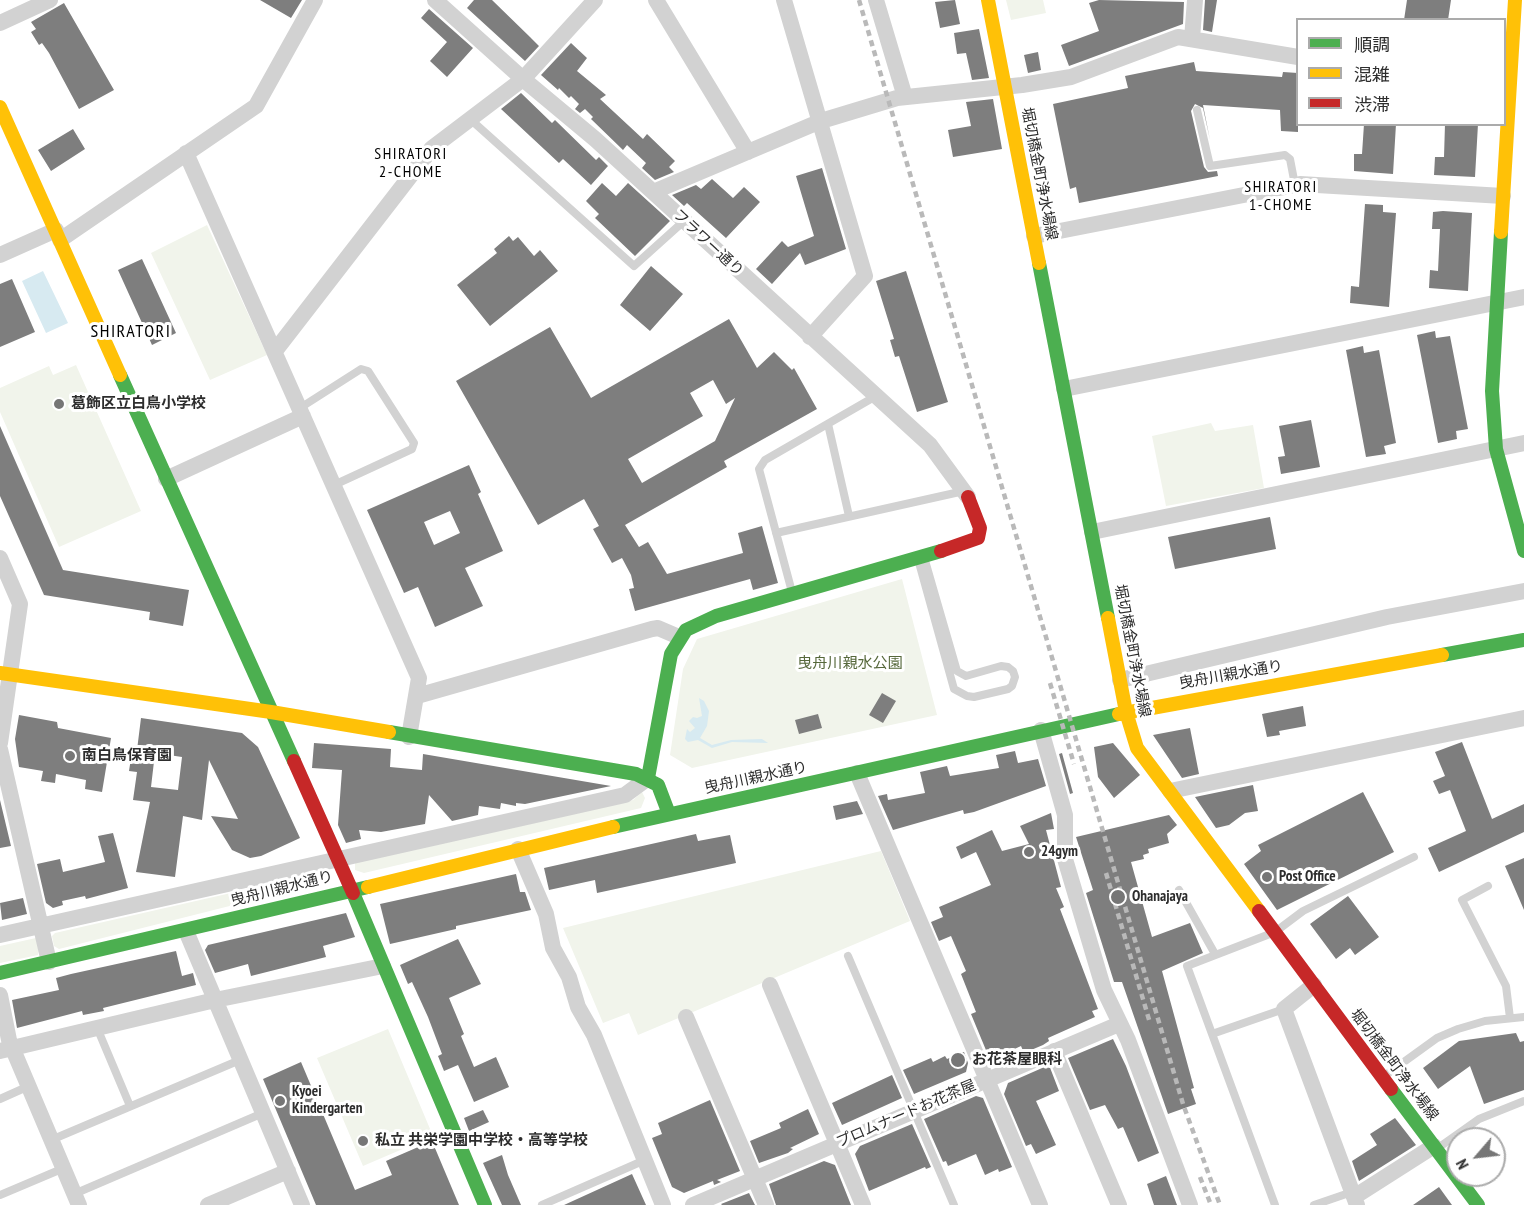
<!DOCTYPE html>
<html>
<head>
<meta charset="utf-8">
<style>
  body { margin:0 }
  #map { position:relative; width:1524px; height:1205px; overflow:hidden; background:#fff; font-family:"PT Sans Narrow","Noto Sans JP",sans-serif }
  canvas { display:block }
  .legend { position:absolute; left:1296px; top:18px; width:210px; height:108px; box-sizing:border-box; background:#fff; border:2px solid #ababab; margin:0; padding:8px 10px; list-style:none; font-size:18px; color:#2d2d2d }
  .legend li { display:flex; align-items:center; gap:12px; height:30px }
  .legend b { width:30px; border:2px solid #ababab }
  .north { position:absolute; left:1446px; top:1127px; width:60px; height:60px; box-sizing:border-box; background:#fff; border:2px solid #ababab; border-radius:50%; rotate:242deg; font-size:16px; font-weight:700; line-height:24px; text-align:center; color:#2d2d2d }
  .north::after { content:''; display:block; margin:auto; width:21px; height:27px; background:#767676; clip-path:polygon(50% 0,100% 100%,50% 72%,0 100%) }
</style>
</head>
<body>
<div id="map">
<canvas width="1524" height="1205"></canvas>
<ul class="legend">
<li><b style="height:8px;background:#4caf50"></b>順調</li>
<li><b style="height:8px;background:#ffc107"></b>混雑</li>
<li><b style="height:8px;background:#c62828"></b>渋滞</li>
</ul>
<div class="north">N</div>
</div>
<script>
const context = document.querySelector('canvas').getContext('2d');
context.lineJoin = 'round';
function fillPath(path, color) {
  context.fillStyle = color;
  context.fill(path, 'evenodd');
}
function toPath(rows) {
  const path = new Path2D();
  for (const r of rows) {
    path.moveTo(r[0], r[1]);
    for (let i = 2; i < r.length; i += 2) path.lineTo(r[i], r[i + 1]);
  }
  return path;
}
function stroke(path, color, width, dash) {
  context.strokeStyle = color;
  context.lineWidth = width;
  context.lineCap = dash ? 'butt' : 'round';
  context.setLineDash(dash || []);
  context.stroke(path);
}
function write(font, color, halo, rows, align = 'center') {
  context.font = font + ' "PT Sans Narrow","Noto Sans JP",sans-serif';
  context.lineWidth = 6;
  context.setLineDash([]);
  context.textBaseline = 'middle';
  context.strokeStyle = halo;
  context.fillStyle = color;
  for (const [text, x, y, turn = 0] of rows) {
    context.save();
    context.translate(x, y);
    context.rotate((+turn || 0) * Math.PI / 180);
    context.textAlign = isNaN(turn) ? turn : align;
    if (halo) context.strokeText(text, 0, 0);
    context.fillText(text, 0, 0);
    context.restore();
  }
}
fillPath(toPath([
  [1006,0,1043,0,1046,13,1011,20],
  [207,225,267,355,210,380,151,253],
  [76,365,141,511,59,547,0,412,0,388,49,366,53,375],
  [1211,423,1215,431,1253,425,1264,488,1166,506,1152,436],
  [902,579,937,715,692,768,670,755,683,669,697,639],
  [642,792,645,798,641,808,364,873,355,870,355,863,633,800],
  [881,851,910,921,638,1035,629,1013,603,1023,563,928],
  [319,873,323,877,317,884,59,949,54,946,52,936,55,933],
  [36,938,40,941,38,955,0,963,0,946],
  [388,1029,433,1136,363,1166,317,1058]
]), '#f1f4eb');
fillPath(toPath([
  [43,271,68,323,46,333,22,281],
  [699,698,704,701,709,711,707,726,700,738,712,745,731,740,762,739,768,743,732,742,712,748,698,740,688,742,685,739,687,729,690,732,695,728,689,721,693,717,697,718,702,716]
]), '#d7eaf1');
fillPath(toPath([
  [260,0,302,0,291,18],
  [474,0,492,0,530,37,539,46,525,61,467,8],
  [955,0,960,24,940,28,935,2],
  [1099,0,1184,2,1183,24,1069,66,1061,45,1099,31,1089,3],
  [1205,0,1217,0,1212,32,1203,30],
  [1407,0,1451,0,1448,20,1404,20],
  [64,3,114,90,79,109,49,53,42,43,39,45,31,32,36,29,31,22],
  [429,9,473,48,447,77,430,61,447,42,421,18],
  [979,29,989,78,972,80,966,53,957,54,954,33],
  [571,43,587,58,577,71,606,95,600,99,643,139,647,134,675,161,669,167,674,172,655,180,642,168,646,163,627,145,623,150,591,119,593,117,585,109,580,113,575,109,579,104,571,96,569,98,559,88,558,90,541,75],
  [1038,52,1041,70,1028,73,1024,55],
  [1194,62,1196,71,1282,77,1283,72,1298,73,1298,132,1281,131,1280,110,1203,105,1210,140,1203,108,1195,104,1191,111,1204,167,1208,172,1217,171,1218,176,1079,203,1076,187,1070,189,1053,104,1128,88,1125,76],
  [521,93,552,123,555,120,596,160,599,157,608,166,591,185,563,159,559,163,501,109],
  [993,99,1002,149,953,157,948,130,971,126,966,102],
  [1364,124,1396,124,1393,174,1354,171,1354,154,1362,154],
  [1445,124,1478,124,1475,177,1434,175,1435,157,1444,157],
  [73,129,85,149,51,171,38,150],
  [822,168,846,249,805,265,800,253,772,284,756,269,782,241,788,247,814,236,796,176],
  [712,179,733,198,744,187,760,202,726,238,687,203,684,206,672,195,696,185,701,189],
  [602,183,616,196,628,183,670,221,635,256,595,218,599,214,586,201],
  [1365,204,1383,205,1383,212,1396,213,1389,307,1350,303,1351,286,1359,287],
  [1443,211,1472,213,1468,291,1429,288,1430,270,1438,271,1440,229,1432,229,1433,212],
  [509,236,513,241,518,237,534,256,540,250,558,271,490,326,457,285,497,253,494,249],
  [142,259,176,333,152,345,118,270],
  [651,266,683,294,650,331,620,305],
  [906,271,948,402,917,412,899,356,895,357,890,340,894,339,876,281],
  [12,279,35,332,0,347,0,284],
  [729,319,757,368,774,352,792,370,794,368,817,409,724,461,727,467,625,525,639,547,648,542,667,574,743,553,738,533,762,526,778,583,753,590,750,579,635,611,629,589,634,588,631,575,622,558,612,563,593,529,599,526,584,499,538,525,456,381,550,327,591,398],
  [713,380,726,404,735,398,715,441,642,483,628,459,703,416,690,393],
  [1435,331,1436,338,1450,336,1468,429,1456,431,1457,439,1438,443,1417,335],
  [1363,346,1364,353,1379,350,1396,443,1384,446,1386,454,1366,457,1346,350],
  [1311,420,1320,467,1281,474,1278,457,1285,456,1279,426],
  [0,426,63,570,189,590,183,626,149,620,150,612,44,595,0,496],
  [469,465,481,492,478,494,503,551,465,568,483,606,435,627,418,587,404,593,367,510],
  [450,511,460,533,434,545,424,522],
  [1270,517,1276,549,1175,569,1168,537],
  [882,693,896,701,883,723,869,715],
  [1303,706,1306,726,1279,731,1280,735,1267,737,1262,714],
  [818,714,822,728,799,734,795,720],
  [19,715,57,722,58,728,111,738,102,792,85,789,86,780,56,774,55,783,41,781,43,771,19,767,15,739],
  [141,718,242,733,258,747,300,838,261,856,250,858,232,850,211,816,238,819,209,760,202,820,183,816,175,877,136,872,150,802,133,800,137,772,129,771,131,758,136,758],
  [155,753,182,757,178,790,151,787],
  [1190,728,1199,774,1182,778,1153,735],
  [1462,742,1492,819,1524,804,1524,832,1439,872,1428,848,1466,831,1450,790,1439,794,1433,781,1445,776,1435,752],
  [314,743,391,749,390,767,422,770,423,754,611,786,525,804,516,803,516,806,501,803,500,809,479,806,478,815,452,821,429,795,425,824,381,832,359,830,361,839,346,843,338,825,342,770,312,768],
  [1113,743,1140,775,1114,798,1098,777,1094,747],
  [1015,751,1018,763,1038,759,1046,786,974,812,964,814,963,810,893,830,878,796,887,794,888,800,925,793,920,772,947,766,950,776,999,768,996,755],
  [1062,753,1073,793,1070,794,1059,754],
  [1253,785,1258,811,1245,813,1229,825,1216,828,1195,797],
  [1363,792,1394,852,1277,910,1244,864,1261,851,1258,845],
  [0,800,11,846,0,848],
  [857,801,863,814,836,820,833,806],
  [1051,813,1054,829,1046,830,1061,887,1056,888,1064,907,1060,909,1098,1009,1092,1011,1095,1017,1048,1038,1049,1041,1043,1045,1024,1053,1021,1046,995,1058,988,1055,971,1014,976,1012,961,974,966,971,951,936,939,941,931,922,943,917,939,907,991,885,976,852,961,859,956,847,992,830,1002,851,1029,844,1020,826],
  [1169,815,1177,825,1167,834,1169,843,1148,849,1149,853,1143,855,1144,859,1131,862,1152,937,1190,923,1203,953,1162,971,1194,1088,1191,1089,1196,1104,1168,1114,1122,982,1114,982,1086,893,1093,890,1076,837],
  [113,833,128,888,86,899,85,896,62,901,63,905,53,908,46,903,37,864,60,859,63,872,105,862,98,836],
  [696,834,698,841,730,835,736,863,597,893,595,880,549,890,544,868],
  [1524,858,1524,910,1505,866],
  [516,874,520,892,525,892,531,910,456,926,456,929,390,944,380,904],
  [1348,896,1379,937,1355,955,1350,948,1336,959,1310,924],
  [23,898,27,914,2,920,0,903],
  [346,913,355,937,323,946,326,957,251,976,248,964,215,973,205,950,208,945],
  [458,939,481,984,449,998,464,1034,461,1036,474,1067,496,1057,509,1087,474,1102,458,1065,444,1071,438,1056,442,1054,428,1017,412,982,408,984,400,965],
  [176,951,182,976,193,973,196,985,103,1008,104,1011,83,1015,82,1011,17,1028,12,1000,59,990,56,978,71,974],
  [1516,1033,1520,1042,1524,1041,1524,1090,1484,1104,1470,1066,1438,1089,1423,1068,1459,1041],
  [1113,1039,1126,1066,1159,1153,1138,1162,1123,1127,1118,1129,1105,1105,1090,1110,1068,1058],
  [964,1052,968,1063,966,1072,914,1094,903,1070,931,1058,933,1062,945,1056,947,1059],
  [301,1062,355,1190,392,1175,386,1161,432,1141,459,1205,316,1205,263,1079],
  [1049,1065,1059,1091,1036,1101,1056,1145,1036,1154,1031,1144,1026,1146,1004,1094,1008,1083],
  [892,1075,902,1098,842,1125,832,1103],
  [976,1096,983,1098,1012,1167,999,1172,998,1169,985,1175,976,1154,948,1166,946,1161,943,1162,924,1119],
  [710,1100,740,1171,717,1180,721,1182,714,1185,713,1181,684,1193,672,1187,652,1138,662,1134,658,1123],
  [808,1109,819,1134,790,1148,793,1149,788,1153,759,1163,750,1141,781,1128,779,1123],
  [483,1110,489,1122,469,1131,464,1118],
  [1395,1118,1416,1145,1359,1181,1352,1161,1377,1145,1370,1134],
  [912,1124,931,1167,926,1169,925,1167,869,1191,855,1154,860,1146],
  [502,1155,508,1175,521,1205,502,1205,483,1163],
  [824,1161,835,1165,851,1205,776,1205,769,1184],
  [632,1174,646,1205,564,1205],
  [1166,1176,1177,1205,1154,1205,1147,1184],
  [1439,1187,1452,1205,1413,1205],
  [749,1193,755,1205,722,1205,721,1204]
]), '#7e7e7e');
stroke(toPath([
  [1197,110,1210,166,1285,155,1290,159,1295,185],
  [470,119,634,266,684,221],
  [300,408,361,369,368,371,414,443,412,449,334,485],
  [828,424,849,516],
  [776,533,964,491],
  [918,559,954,689,967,696,974,697,1008,689,1012,686,1015,677,1013,671,1008,667,1001,666,966,676,957,671,924,557],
  [792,592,759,469,765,460,876,396],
  [1488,886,1462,900,1506,986,1510,1018],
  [1179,890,1215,954],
  [848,956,954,1205],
  [98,1030,130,1106],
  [1212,1034,1284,1009],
  [1383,1077,1437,1038,1458,1029,1485,1021,1524,1017],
  [0,1099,29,1086],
  [51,1140,240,1060],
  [1438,1148,1479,1119,1524,1101],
  [74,1194,263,1113],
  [0,1195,64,1168],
  [542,1205,645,1160],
  [1275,1205,1187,966,1275,932,1303,911,1414,857],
  [1314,1205,1352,1192]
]), '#d2d2d2', 8);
stroke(toPath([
  [435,0,523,79,595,139,930,445,968,497],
  [656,0,748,152],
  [784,0,865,276,810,337],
  [876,0,905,97],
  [0,23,50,0],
  [1192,39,1195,0],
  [186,153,419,678,409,737],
  [653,192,821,121,897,98,1022,85,1071,77,1178,37,1298,57],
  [1034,236,1300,184,1503,196],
  [60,240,256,106,315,0],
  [0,255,56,230],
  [275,351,432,148,523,79,595,0],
  [1064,389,1524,297],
  [166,479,303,416],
  [1092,532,1524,443],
  [0,558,20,604,0,743],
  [1120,680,1387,617,1524,591],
  [417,696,652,629,658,628,679,637],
  [1041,730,1065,815,1065,859,1104,990,1128,1040,1190,1205],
  [0,749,49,962],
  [857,773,1040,1205],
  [1170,791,1524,718],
  [518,849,546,914,553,948,569,977,578,1007,594,1035,663,1205],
  [186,931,302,1205],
  [0,935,625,795,648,778],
  [770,985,863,1205],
  [1314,985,1284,1009,1357,1205],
  [0,995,9,1040,79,1205],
  [686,1017,766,1205],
  [0,1051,215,1000,383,966],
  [1054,1051,1119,1205],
  [1354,1197,1434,1146],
  [208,1205,288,1171],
  [693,1205,1119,1024]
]), '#d2d2d2', 16);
stroke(toPath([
  [1501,232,1492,391,1496,449,1524,551],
  [1039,263,1108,618],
  [120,375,294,761],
  [1442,655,1524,640],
  [389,732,636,774,658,785,669,814],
  [648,778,671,654,686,630,716,616,941,551],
  [613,827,1119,714],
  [353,893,485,1205],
  [0,973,368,887],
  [1391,1089,1478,1205]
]), '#4caf50', 14);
stroke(toPath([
  [988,0,1039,263],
  [0,107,120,375],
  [1501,232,1515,0],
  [1108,618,1126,712,1137,748,1259,911],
  [0,673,271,712,389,732],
  [1119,714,1442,655],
  [368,887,613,827]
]), '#ffc107', 14);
stroke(toPath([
  [941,551,978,538,980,528,968,497],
  [294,761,353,893],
  [1259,911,1391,1089]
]), '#c62828', 14);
stroke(toPath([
  [859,0,1183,1104,1220,1205],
  [1050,683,1074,764],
  [1106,873,1150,1023],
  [1200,1177,1211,1205]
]), '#b9b9b9', 4.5, [6, 4.5]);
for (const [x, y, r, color] of [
  [59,404,6,"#767676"],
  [70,756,6,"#767676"],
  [1029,852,6,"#767676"],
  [1267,877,6,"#767676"],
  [1118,897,8,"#767676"],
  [958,1060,8,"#767676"],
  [280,1101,6,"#767676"],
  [363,1141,6,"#767676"]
]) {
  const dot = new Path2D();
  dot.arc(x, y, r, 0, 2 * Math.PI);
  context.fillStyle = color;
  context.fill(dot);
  stroke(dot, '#fff', 2);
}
write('15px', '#2d2d2d', '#fff', [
  ["堀切橋金町浄水場線",1039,174,79],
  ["フラワー通り",708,243,43],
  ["堀切橋金町浄水場線",1132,651,79],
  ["曳舟川親水通り",1231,675,-10],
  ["曳舟川親水通り",756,778,-12],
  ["曳舟川親水通り",282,889,-14],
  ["堀切橋金町浄水場線",1394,1065,53],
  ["プロムナードお花茶屋",906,1114,-23]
]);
write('bold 15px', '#2d2d2d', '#fff', [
  ["葛飾区立白鳥小学校",71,404],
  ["南白鳥保育園",82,756],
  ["24gym",1041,852],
  ["Post Office",1279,877],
  ["Ohanajaya",1132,897],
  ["お花茶屋眼科",972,1060],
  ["Kyoei",292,1092],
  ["Kindergarten",292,1109],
  ["私立 共栄学園中学校・高等学校",375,1141]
], 'left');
write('15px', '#56683b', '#fff', [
  ["曳舟川親水公園",850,664]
]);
context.letterSpacing = '1.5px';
write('16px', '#000', '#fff', [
  ["SHIRATORI",411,154],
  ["2-CHOME",411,172],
  ["SHIRATORI",1281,187],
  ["1-CHOME",1281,205]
]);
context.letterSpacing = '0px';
context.letterSpacing = '1.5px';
write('18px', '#000', '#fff', [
  ["SHIRATORI",131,332]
]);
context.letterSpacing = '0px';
</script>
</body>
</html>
